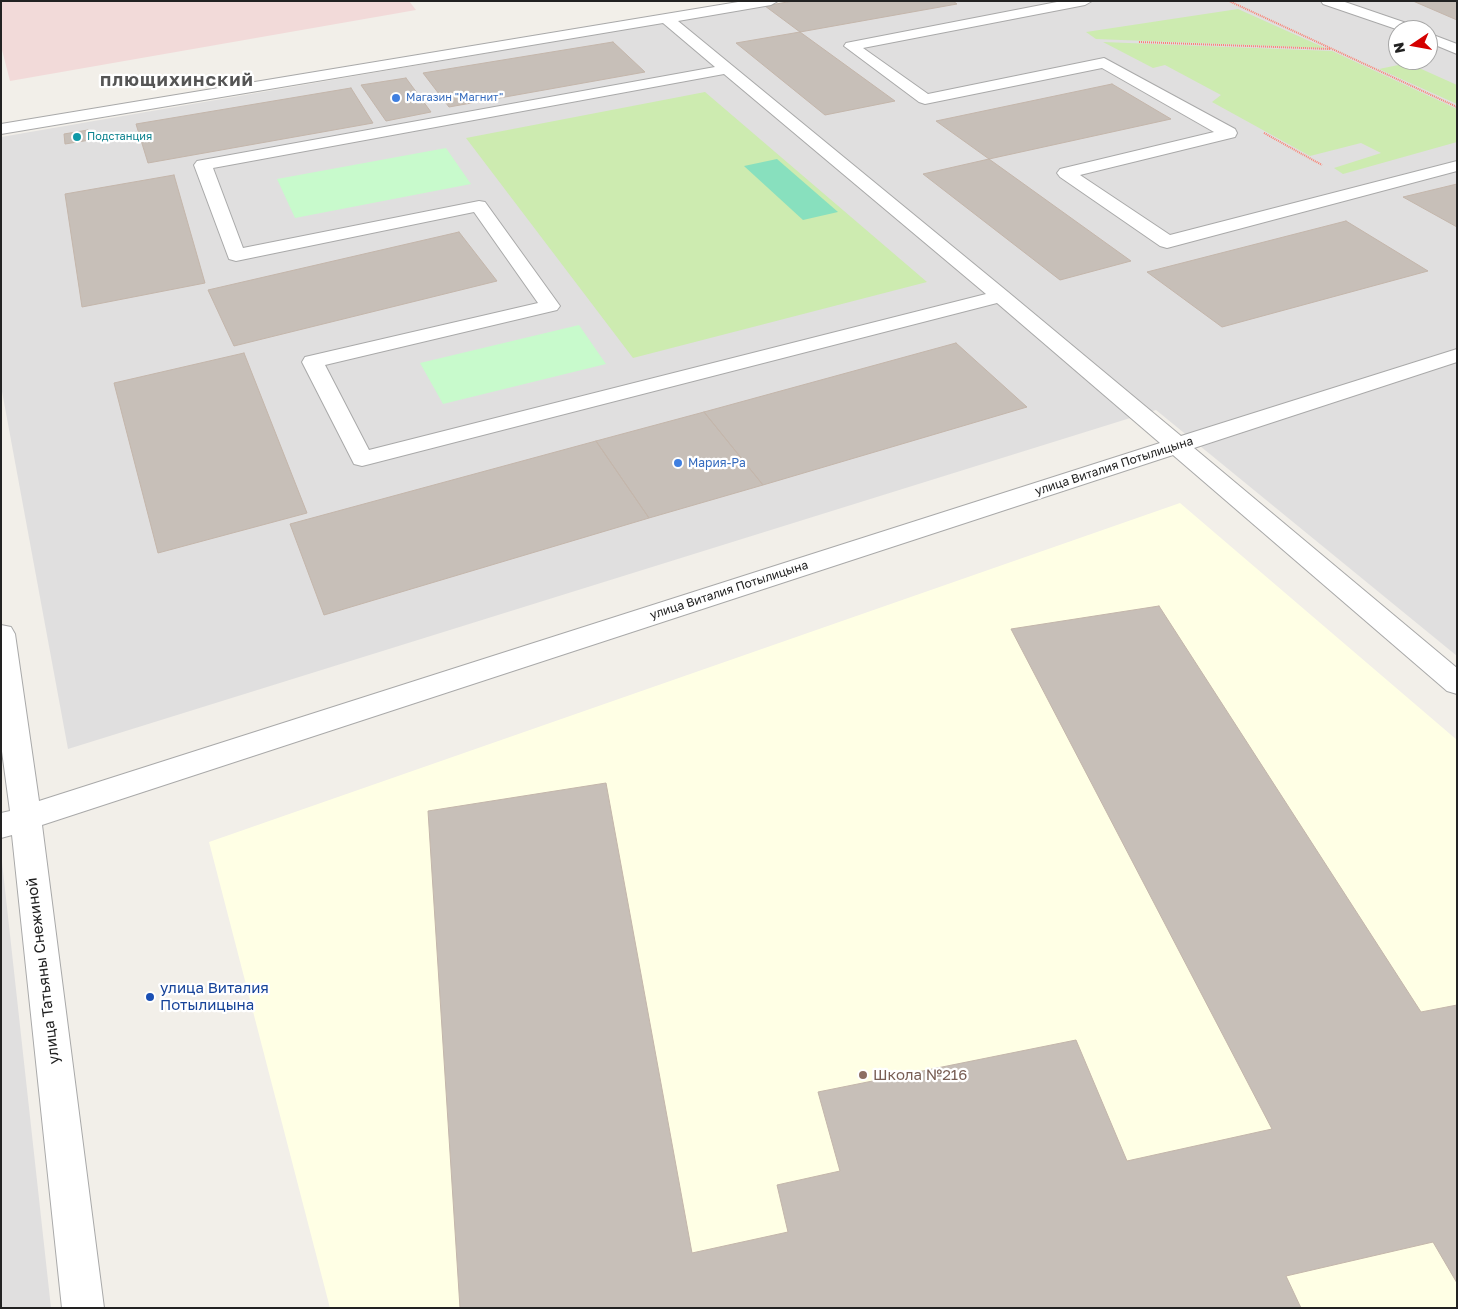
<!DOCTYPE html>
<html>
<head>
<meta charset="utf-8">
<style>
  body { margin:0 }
  #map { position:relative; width:1458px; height:1309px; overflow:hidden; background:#f2efe9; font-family:"Golos Text",sans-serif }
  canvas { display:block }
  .frame { position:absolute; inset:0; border:2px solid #222; pointer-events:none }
  .north { position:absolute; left:1388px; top:20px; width:50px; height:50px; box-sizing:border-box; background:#fff; border:1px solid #a7a7a7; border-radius:50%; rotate:258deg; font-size:14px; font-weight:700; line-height:20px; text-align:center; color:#222 }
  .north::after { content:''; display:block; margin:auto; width:18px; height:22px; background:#d40000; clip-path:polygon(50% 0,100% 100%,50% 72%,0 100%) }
</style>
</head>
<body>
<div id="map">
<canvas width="1458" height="1309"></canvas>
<div class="frame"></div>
<div class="north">N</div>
</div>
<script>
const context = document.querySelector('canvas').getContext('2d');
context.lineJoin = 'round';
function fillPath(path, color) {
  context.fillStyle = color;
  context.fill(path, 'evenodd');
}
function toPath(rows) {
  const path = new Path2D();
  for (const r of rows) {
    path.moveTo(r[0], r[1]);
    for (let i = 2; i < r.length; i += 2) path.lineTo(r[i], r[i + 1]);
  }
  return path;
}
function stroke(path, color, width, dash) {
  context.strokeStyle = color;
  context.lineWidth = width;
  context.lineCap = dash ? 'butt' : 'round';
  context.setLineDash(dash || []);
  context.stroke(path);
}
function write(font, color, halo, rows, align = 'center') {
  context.font = font + ' "Golos Text",sans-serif';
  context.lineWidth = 4.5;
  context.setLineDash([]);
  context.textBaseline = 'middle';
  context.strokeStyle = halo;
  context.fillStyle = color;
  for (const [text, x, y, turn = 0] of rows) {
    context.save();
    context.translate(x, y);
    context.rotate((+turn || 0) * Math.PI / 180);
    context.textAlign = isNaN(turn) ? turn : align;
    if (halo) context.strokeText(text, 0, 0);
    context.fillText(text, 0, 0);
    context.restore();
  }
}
fillPath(toPath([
  [790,1,1457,1,1457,656,1156,410,68,749,1,386,1,137],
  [1398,30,1428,30,1428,60,1398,60],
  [1,853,51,1308,1,1308]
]), '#e0dfdf');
fillPath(toPath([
  [1,1,409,1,416,10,10,81,1,46]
]), '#f2dad9');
fillPath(toPath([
  [1180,503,1457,740,1457,1308,330,1308,209,842]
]), '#ffffe5');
fillPath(toPath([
  [1238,9,1325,48,1096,39,1086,32],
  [1103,42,1332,51,1457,109,1457,142,1343,174,1334,168,1381,153,1361,143,1310,156,1212,102,1221,95,1165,65,1153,68],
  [1408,63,1457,85,1457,104,1379,69],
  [705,92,927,282,633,358,466,138]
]), '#cdebb0');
fillPath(toPath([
  [446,148,471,184,295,218,277,179],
  [579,325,606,364,443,404,420,363]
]), '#c8facc');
fillPath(toPath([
  [777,159,838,212,803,220,744,166]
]), '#88e0be');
const building = toPath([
  [793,1,953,1,957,4,800,32,765,6,793,1],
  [1413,1,1457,1,1457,20,1413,1],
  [800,32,895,101,825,115,736,43,800,32],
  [613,42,645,72,449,107,423,73,613,42],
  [406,78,431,112,386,121,361,85,406,78],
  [1112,84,1171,119,989,159,936,121,1112,84],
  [351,88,373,123,148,163,136,124,351,88],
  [88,130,90,140,65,144,64,134,88,130],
  [989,159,1131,261,1060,280,923,174,989,159],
  [174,175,205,283,82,307,65,194,174,175],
  [1457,184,1457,227,1403,197,1457,184],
  [1346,221,1428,271,1222,327,1147,272,1346,221],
  [459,232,497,281,234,346,208,290,459,232],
  [956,343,1027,407,763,485,704,412,956,343],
  [244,353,307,513,158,553,114,383,244,353],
  [704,412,763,485,649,518,596,441,704,412],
  [596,441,649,518,324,615,290,524,596,441],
  [1159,606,1421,1012,1457,1005,1457,1283,1433,1242,1286,1276,1301,1308,460,1308,428,811,606,783,692,1253,788,1232,777,1185,840,1171,818,1092,1076,1040,1127,1161,1272,1129,1011,629,1159,606]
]);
fillPath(building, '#c7bfb8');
stroke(building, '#c4b6ab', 1);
const minor = toPath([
  [744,1,778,1,771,5,678,21,1008,292,1181,436,1457,349,1457,362,1194,448,1457,668,1457,694,1447,691,1173,455,42,825,104,1308,62,1308,12,835,1,838,1,813,10,811,1,744,1,625,11,627,15,634,39,801,1160,443,997,303,370,464,362,466,354,464,302,362,305,357,538,303,474,212,236,261,229,259,194,165,197,161,715,67,663,23,1,134,1,124,744,1],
  [724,74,986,294,369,450,325,365,557,310,560,306,485,202,479,201,243,248,213,168,724,74],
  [1062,1,1092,1,1085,5,863,48,928,94,1104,58,1235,129,1237,133,1235,137,1080,175,1170,235,1457,161,1457,171,1167,248,1160,246,1060,177,1057,173,1060,169,1214,132,1102,68,925,104,919,102,844,46,846,43,851,42,1062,1],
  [1321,1,1342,1,1418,27,1420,30,1399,30,1323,4,1321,1],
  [1428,33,1457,44,1457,54,1428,42,1428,33]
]);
stroke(minor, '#a9a9a9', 2);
stroke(toPath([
  [1229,1,1457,107],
  [1139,42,1330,49],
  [1264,133,1322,165]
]), '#fa8072', 2, [1, 1]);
fillPath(minor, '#fff');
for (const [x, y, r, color] of [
  [396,98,5,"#3f7fe0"],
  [77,137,5,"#0f9aa8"],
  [678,463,5,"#3f7fe0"],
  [150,997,5,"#1a4fb4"],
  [863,1075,5,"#8d6e63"]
]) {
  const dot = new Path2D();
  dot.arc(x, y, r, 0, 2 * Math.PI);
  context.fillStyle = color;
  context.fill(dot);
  stroke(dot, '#fff', 2);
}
write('11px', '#366cbe', '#fff', [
  ["Магазин \"Магнит\"",406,98]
], 'left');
write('11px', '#0d838f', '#fff', [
  ["Подстанция",87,137]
], 'left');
write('12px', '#366cbe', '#fff', [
  ["Мария-Ра",688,463]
], 'left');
write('12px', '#222', '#fff', [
  ["улица Виталия Потылицына",1114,466,-18],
  ["улица Виталия Потылицына",729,590,-18]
]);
context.letterSpacing = '1px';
write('bold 15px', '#555', '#fff', [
  ["ПЛЮЩИХИНСКИЙ",177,81]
]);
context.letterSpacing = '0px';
write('15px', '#222', '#fff', [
  ["улица Татьяны Снежиной",43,971,-97]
]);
write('15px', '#164399', '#fff', [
  ["улица Виталия",160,988],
  ["Потылицына",160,1005]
], 'left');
write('15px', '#785e54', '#fff', [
  ["Школа №216",873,1075]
], 'left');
</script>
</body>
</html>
